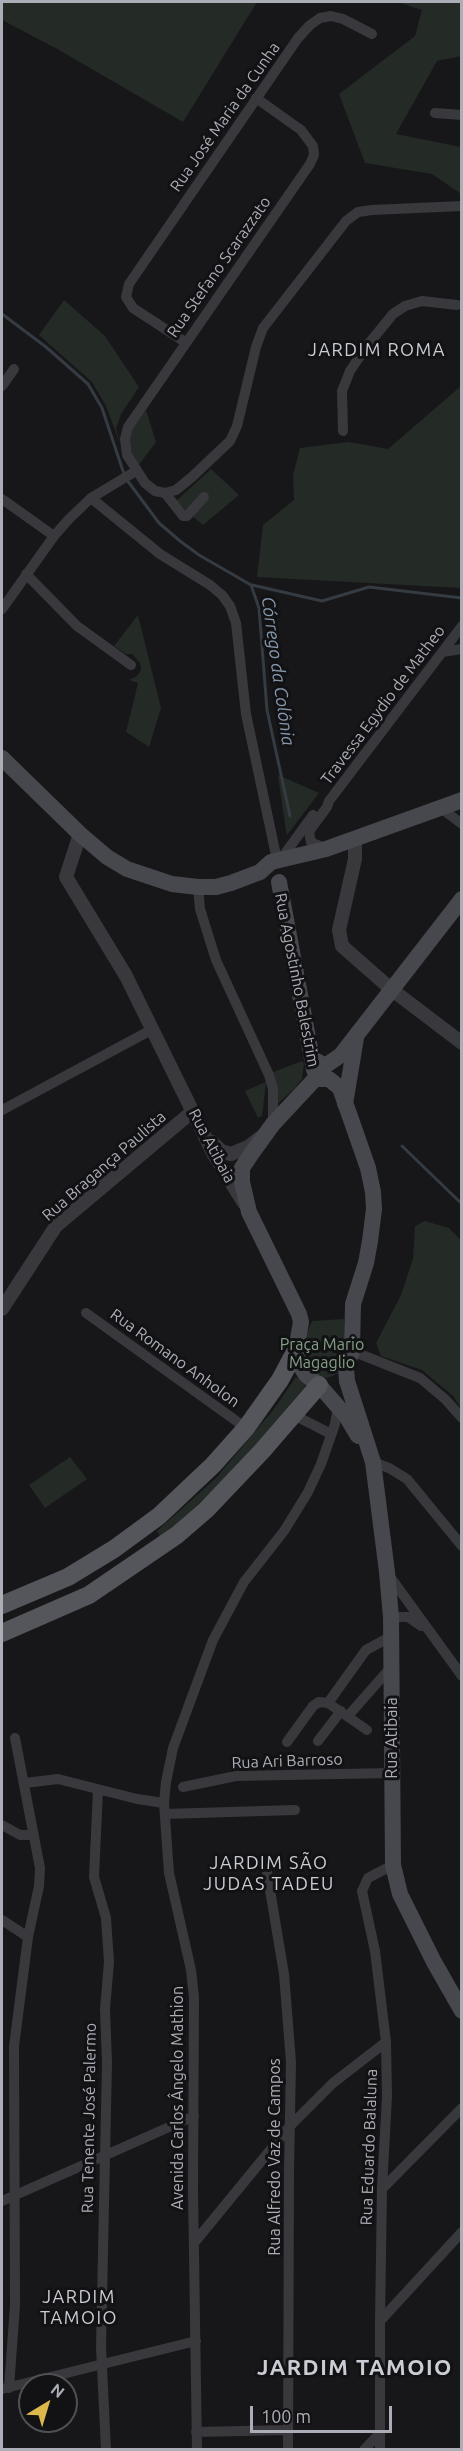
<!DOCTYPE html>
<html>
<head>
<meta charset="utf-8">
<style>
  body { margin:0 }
  #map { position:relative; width:463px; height:2451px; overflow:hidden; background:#171719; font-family:Ubuntu,sans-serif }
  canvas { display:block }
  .frame { position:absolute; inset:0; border:3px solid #abaeb7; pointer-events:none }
  .north { position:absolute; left:18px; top:2373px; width:60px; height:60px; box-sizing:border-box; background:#121214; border:2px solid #4f5055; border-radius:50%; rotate:38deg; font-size:16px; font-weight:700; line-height:24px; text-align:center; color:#abaeb7 }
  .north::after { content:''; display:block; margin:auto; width:21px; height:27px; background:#dcb84c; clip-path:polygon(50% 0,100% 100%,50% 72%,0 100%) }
  .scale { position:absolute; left:250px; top:2406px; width:142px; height:27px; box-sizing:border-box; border:3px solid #abaeb7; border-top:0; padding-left:8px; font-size:18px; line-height:21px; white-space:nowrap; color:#abaeb7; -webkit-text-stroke:4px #121214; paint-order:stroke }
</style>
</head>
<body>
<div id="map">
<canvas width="463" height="2451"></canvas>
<div class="frame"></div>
<div class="north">N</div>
<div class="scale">100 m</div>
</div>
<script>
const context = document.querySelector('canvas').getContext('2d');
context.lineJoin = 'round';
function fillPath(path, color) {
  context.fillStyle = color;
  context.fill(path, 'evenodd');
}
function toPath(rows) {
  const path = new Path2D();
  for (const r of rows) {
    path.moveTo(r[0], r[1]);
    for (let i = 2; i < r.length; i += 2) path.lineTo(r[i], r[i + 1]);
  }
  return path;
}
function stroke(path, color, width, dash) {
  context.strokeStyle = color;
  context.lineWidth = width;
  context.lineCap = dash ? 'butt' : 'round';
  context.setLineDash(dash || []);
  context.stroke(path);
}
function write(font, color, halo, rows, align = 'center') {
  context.font = font + ' Ubuntu,sans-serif';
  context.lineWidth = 6;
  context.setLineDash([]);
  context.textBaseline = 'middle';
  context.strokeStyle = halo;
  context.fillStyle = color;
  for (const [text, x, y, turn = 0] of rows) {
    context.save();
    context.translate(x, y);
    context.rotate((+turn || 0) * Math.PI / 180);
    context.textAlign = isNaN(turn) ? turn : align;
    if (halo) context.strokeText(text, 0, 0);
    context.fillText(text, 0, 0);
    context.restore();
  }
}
fillPath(toPath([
  [2,2,257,2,183,122,59,50,2,20],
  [397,2,461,2,461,56,437,61,396,134,461,147,461,194,432,174,365,163,339,94,415,36,422,10],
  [64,300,105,336,139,387,121,414,116,429,122,449,106,406,92,382,39,335],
  [461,386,461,588,257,577,263,525,294,500,293,475,300,448,349,442,388,449],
  [146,410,156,442,138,466,133,458,130,444,131,429],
  [211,469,239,495,203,525,175,502],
  [138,615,161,708,149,747,126,732,138,683,129,680,137,676,141,670,140,663,132,654,126,654,114,646],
  [278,775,319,793,287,835,286,831],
  [302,1061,304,1064,302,1079,294,1089,274,1107,273,1072],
  [266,1082,262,1116,258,1118,245,1091],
  [425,1221,449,1228,461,1240,461,1408,453,1396,422,1370,381,1356,376,1343,401,1295,413,1259,415,1226],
  [344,1319,345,1335,339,1373,327,1378,319,1377,304,1368,304,1339,312,1321],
  [296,1377,307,1384,239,1465,162,1540,157,1531,216,1478,274,1409],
  [70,1457,87,1479,45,1508,29,1485]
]), '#242a25');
stroke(toPath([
  [2,314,46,347,88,384,102,408,124,474],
  [127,480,159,523,180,541,199,555,251,585,259,608,267,710,290,816],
  [252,585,322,601,369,587,462,598],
  [402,1146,462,1204]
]), '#343b42', 3);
stroke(toPath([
  [256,98,301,130,313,146,314,155,310,164,128,427,125,439,127,455,145,483,155,491,165,493,176,490,192,477,230,441,237,426,256,347,263,328,346,221,358,212,372,210,462,206],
  [435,113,462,115],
  [185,342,133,308,126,297,129,284,298,38,310,25,320,18,331,16,343,19,372,34],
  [2,386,14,369],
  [343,431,342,391,350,371,366,347,393,314,405,306,422,301,457,305],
  [165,493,183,516,187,516,204,497],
  [91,498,160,554,210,585,222,595,230,606,236,623,246,714,277,860],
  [2,499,54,536],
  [26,574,77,626,131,665],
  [2,609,54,536,69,519,91,498,136,471],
  [442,652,462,649],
  [441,808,462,824],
  [324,848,311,842,309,832,313,826,327,807,329,801,462,626],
  [281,859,313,815],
  [198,887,200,909,216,960,269,1075,273,1089,273,1124],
  [2,1110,153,1029],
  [86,1313,246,1428],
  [352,1351,420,1378,445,1399,462,1418],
  [292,1414,331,1434],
  [373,1462,389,1468,407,1479,462,1546],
  [388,1574,462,1676],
  [391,1617,408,1617,421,1626],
  [328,1703,367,1730],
  [348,1716,392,1666],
  [318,1741,341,1711],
  [287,1742,313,1706,319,1702,328,1703,366,1650,390,1637],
  [25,1783,58,1779,137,1799,164,1803],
  [183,1787,236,1776,392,1773],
  [98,1790,94,1877,106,1918,109,1962,105,2009,107,2062,101,2347,106,2450],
  [165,1814,295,1810],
  [2,1825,20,1835,33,1835],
  [266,1866,284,1974,291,2062,289,2171,288,2450],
  [2,1920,28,1937],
  [382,2189,462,2108],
  [2,2201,194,2116],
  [194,2243,290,2126,333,2083,386,2042],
  [380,2321,462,2232],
  [9,2388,15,2305,14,2046,28,1937,39,1886,40,1868,15,1738],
  [2,2389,196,2341],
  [196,2432,288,2430],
  [197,2450,193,2189,194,1997,191,1970,169,1873,164,1803,166,1782,173,1748,213,1640,244,1582,284,1531,308,1492,321,1464,335,1424,338,1407],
  [364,2450,380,2433],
  [380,2450,380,2321,382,2189,387,2096,386,2042,375,1951,362,1891,368,1878,393,1865]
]), '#39393d', 10);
stroke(toPath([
  [80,834,66,877,126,976,213,1153,244,1203],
  [355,839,355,859,339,930,342,946,391,989,462,1043],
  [212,1142,221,1151,231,1154,248,1147,261,1137],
  [2,1309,56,1226,193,1111]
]), '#39393d', 14);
stroke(toPath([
  [2,758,80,834,107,857,127,869,172,884,198,887,216,887,231,883,260,872,271,862,326,849,462,800],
  [279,882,314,1070],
  [313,1059,325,1066,341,1055,462,899],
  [315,1079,329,1079,340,1088,368,1168,373,1192,374,1209,370,1241,366,1263,353,1304,352,1351,346,1368,347,1381,373,1462,387,1572,391,1617,393,1865,400,1894,434,1962,462,2011],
  [315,1079,273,1124,252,1153,242,1168,242,1182,249,1212,299,1314,301,1322,296,1350,299,1364,306,1375,319,1385,346,1416,358,1436],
  [345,1104,356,1038]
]), '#47484d', 16);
stroke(toPath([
  [2,1605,68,1577,114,1549,159,1516,213,1465,246,1428,280,1380,296,1350],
  [2,1633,89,1595,177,1535,206,1510,262,1451,319,1385]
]), '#55565c', 18);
write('16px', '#abaeb7', '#121214', [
  ["Rua José Maria da Cunha",225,117,-55],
  ["Rua Stefano Scarazzato",219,267,-55],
  ["Travessa Egydio de Matheo",383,705,-53],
  ["Rua Agostinho Balestrim",297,980,79],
  ["Rua Atibaia",212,1146,62],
  ["Rua Bragança Paulista",104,1166,-41],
  ["Rua Romano Anholon",175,1358,36],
  ["Rua Atibaia",392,1738,-90],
  ["Rua Ari Barroso",287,1761,-2],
  ["Avenida Carlos Ângelo Mathion",178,2098,-90],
  ["Rua Tenente José Palermo",89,2118,-89],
  ["Rua Eduardo Balaluna",369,2147,-88],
  ["Rua Alfredo Vaz de Campos",275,2157,-90]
]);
write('16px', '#84a088', '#121214', [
  ["Praça Mario",322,1345],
  ["Magaglio",322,1363]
]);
context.letterSpacing = '1.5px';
write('18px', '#cbcdd4', '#121214', [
  ["JARDIM ROMA",377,350],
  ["JARDIM SÃO",269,1863],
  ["JUDAS TADEU",269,1884],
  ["JARDIM",79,2297],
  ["TAMOIO",79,2318]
]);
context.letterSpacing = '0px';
write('italic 18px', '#8698ae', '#121214', [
  ["Córrego da Colônia",278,671,82]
]);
context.letterSpacing = '1.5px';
write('bold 22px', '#cbcdd4', '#121214', [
  ["JARDIM TAMOIO",355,2368]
]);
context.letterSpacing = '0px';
</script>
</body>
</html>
